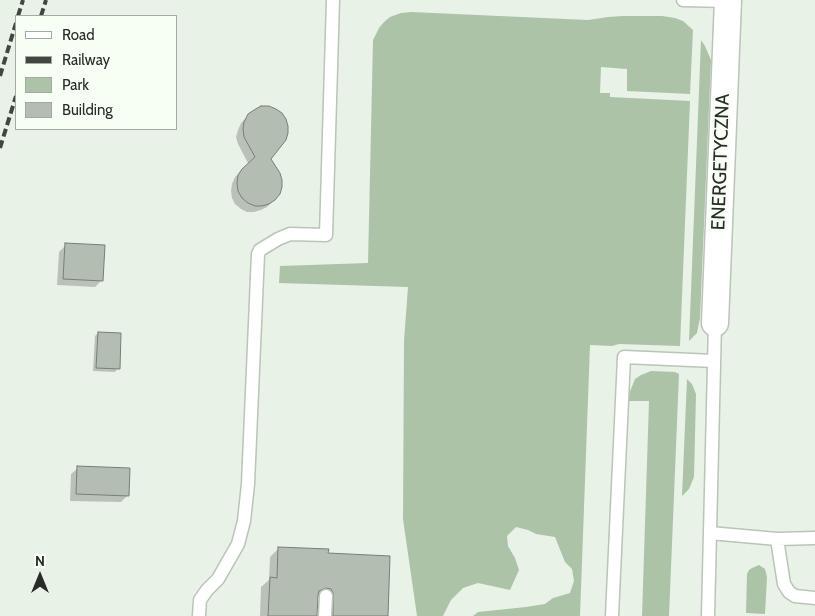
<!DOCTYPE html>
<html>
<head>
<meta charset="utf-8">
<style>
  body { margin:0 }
  #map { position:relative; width:815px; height:616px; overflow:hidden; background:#e9f2e7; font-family:Cabin,sans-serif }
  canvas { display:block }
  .legend { position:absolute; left:15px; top:15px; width:162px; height:115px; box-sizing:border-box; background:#f7fff5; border:1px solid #a4aaa3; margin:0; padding:6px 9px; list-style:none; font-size:15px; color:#282b27 }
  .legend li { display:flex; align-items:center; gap:10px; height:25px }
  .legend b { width:25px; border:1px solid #a4aaa3 }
  .north { position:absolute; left:15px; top:551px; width:50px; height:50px; -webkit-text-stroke:4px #f7fff5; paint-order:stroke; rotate:0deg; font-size:14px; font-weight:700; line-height:20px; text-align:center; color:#282b27 }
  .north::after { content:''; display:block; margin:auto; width:18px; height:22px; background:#282b27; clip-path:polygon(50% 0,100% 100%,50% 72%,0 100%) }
</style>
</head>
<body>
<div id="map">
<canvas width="815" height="616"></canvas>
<ul class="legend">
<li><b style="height:6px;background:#fff"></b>Road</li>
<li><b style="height:6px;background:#424641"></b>Railway</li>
<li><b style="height:14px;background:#acc3a8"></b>Park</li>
<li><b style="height:14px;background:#b4bdb2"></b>Building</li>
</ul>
<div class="north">N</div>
</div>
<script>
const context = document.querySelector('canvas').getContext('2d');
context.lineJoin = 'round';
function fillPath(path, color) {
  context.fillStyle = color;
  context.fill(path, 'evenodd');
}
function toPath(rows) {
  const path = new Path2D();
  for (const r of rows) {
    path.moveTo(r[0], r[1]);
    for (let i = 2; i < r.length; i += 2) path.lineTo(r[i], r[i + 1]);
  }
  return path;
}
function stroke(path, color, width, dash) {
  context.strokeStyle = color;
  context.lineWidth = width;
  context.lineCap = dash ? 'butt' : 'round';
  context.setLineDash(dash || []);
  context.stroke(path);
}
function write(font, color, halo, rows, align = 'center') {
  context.font = font + ' Cabin,sans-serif';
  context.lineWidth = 5;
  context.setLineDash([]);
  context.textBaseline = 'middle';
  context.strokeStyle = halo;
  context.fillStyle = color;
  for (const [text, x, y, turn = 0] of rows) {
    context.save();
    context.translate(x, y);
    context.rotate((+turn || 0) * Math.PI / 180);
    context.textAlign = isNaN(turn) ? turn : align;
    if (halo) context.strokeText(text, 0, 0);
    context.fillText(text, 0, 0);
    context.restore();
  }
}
fillPath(toPath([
  [411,12,588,20,608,17,623,16,662,16,675,18,683,21,693,30,690,94,627,91,627,69,601,67,600,93,610,93,610,97,690,101,680,346,619,344,612,346,590,345,580,616,473,616,478,612,526,607,545,604,553,598,570,593,574,581,572,569,565,562,555,537,536,534,528,530,516,527,507,536,508,546,515,558,519,570,510,590,478,583,463,588,451,600,443,616,417,616,403,519,404,341,408,287,279,283,280,266,368,263,373,40,379,28,384,22,390,17,401,13],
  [701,40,705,46,711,60,700,318,697,333,689,341],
  [651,371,675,372,679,374,669,616,642,616,649,401,629,401,629,394,635,379,641,375],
  [687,379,692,384,696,394,694,477,689,489,682,496],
  [759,565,765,569,767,577,765,614,746,613,747,574,749,570,752,568]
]), '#acc3a8');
fillPath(toPath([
  [249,115,269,159,274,199,267,207,261,210,254,212,247,212,241,209,235,204,232,198,231,191,232,184,235,177,249,165,238,144,236,137,238,130,241,123],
  [66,245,102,280,95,287,57,285,59,252],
  [98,333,118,368,115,372,93,371,95,336],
  [78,468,128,495,121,502,70,501,71,474],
  [279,548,327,554,386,616,325,616,322,598,317,596,316,616,260,616,261,587,269,580,270,557]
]), '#0003');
const building = toPath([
  [261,106,269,106,276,109,282,113,286,119,288,126,288,133,286,140,271,159,280,173,282,180,282,187,280,194,275,200,269,204,262,206,255,206,248,203,242,198,238,191,237,183,238,175,242,169,255,157,244,137,243,129,244,122,248,114,254,110,261,106],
  [65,243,105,245,103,281,63,279,65,243],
  [98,332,121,333,120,369,96,368,98,332],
  [77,466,130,468,129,496,76,494,77,466],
  [278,547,329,549,328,553,390,556,388,616,333,616,333,593,331,589,326,588,319,591,318,595,317,616,268,616,270,577,277,578,278,547]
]);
fillPath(building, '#b4bdb2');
stroke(building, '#767f75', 1);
const service = toPath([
  [683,0,728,1],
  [710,533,777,539,815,538],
  [777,539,784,584,789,592,795,596,815,598],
  [199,616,200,600,207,590,218,579,238,544,244,521,248,484,258,254,260,250,278,239,290,234,326,235,333,0],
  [325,616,326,596],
  [612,616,624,357,714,361],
  [708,616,715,323]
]);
const minor = toPath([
  [715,323,728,0]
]);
stroke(service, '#bac4b8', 15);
stroke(minor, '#bac4b8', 29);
stroke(service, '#fff', 12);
stroke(minor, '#fff', 26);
stroke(toPath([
  [18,16,23,0],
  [41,16,46,0],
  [0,76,16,23],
  [0,148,16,96]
]), '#424641', 4, [8, 4]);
write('19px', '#282b27', '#f7fff5', [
  ["ENERGETYCZNA",721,162,-88]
]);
</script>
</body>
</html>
